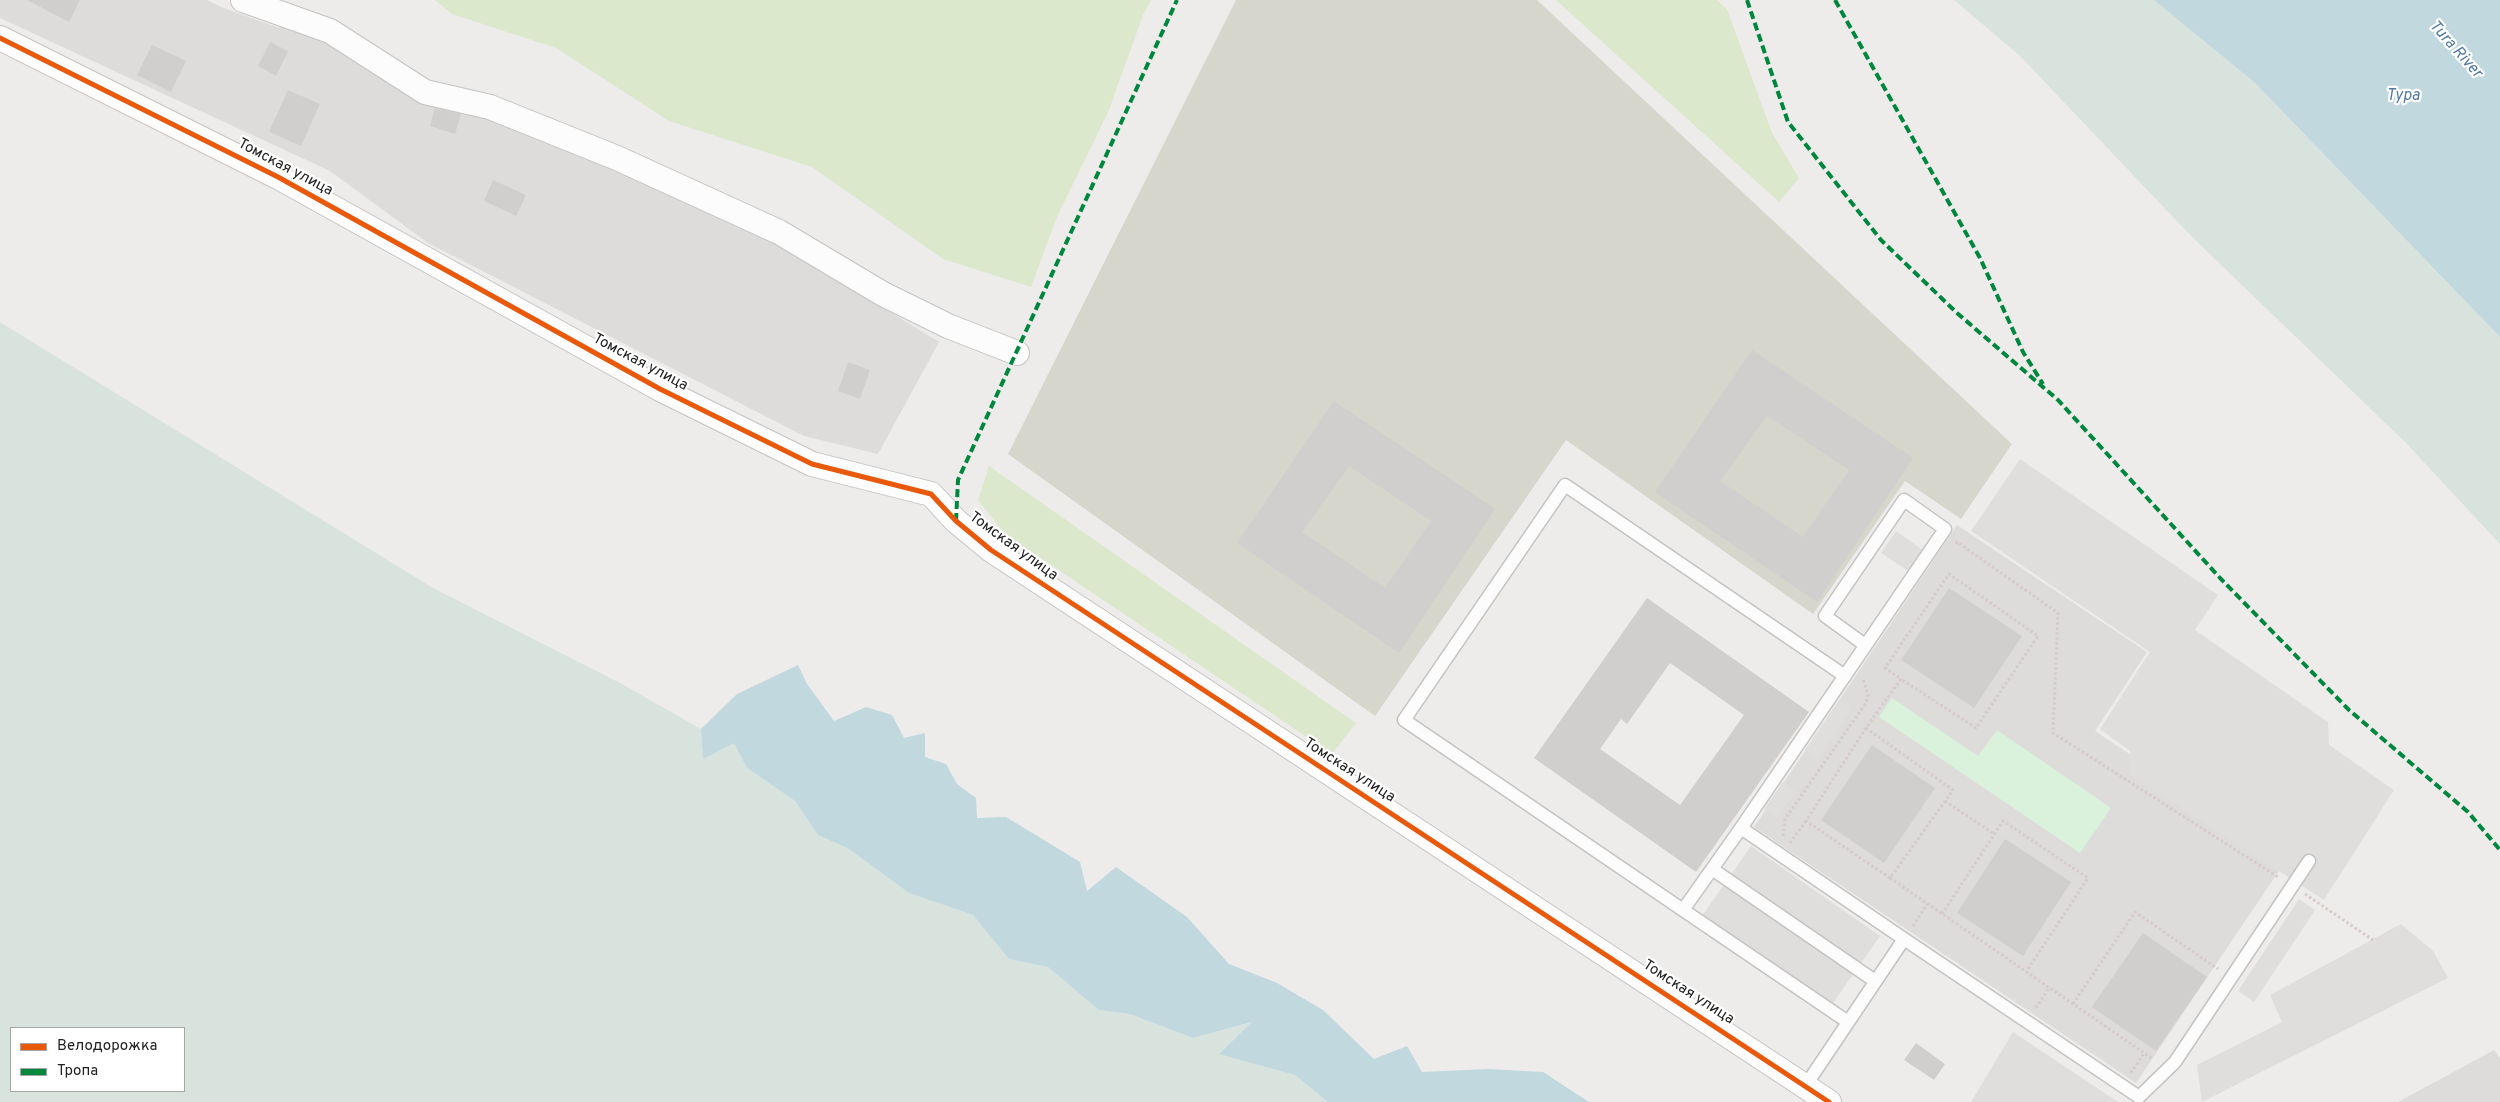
<!DOCTYPE html>
<html>
<head>
<meta charset="utf-8">
<style>
  body { margin:0 }
  #map { position:relative; width:2500px; height:1102px; overflow:hidden; background:#eeecea; font-family:Overpass,sans-serif }
  canvas { display:block }
  .legend { position:absolute; left:10px; top:1027px; width:175px; height:65px; box-sizing:border-box; background:#fff; border:1px solid #a6a6a6; margin:0; padding:6px 9px; list-style:none; font-size:15px; color:#212121 }
  .legend li { display:flex; align-items:center; gap:10px; height:25px }
  .legend b { width:25px; border:1px solid #a6a6a6 }
</style>
</head>
<body>
<div id="map">
<canvas width="2500" height="1102"></canvas>
<ul class="legend">
<li><b style="height:6px;background:#e8590c"></b>Велодорожка</li>
<li><b style="height:6px;background:#00873e"></b>Тропа</li>
</ul>
</div>
<script>
const context = document.querySelector('canvas').getContext('2d');
context.lineJoin = 'round';
function fillPath(path, color) {
  context.fillStyle = color;
  context.fill(path, 'evenodd');
}
function toPath(rows) {
  const path = new Path2D();
  for (const r of rows) {
    path.moveTo(r[0], r[1]);
    for (let i = 2; i < r.length; i += 2) path.lineTo(r[i], r[i + 1]);
  }
  return path;
}
function stroke(path, color, width, dash) {
  context.strokeStyle = color;
  context.lineWidth = width;
  context.lineCap = dash ? 'butt' : 'round';
  context.setLineDash(dash || []);
  context.stroke(path);
}
function write(font, color, halo, rows, align = 'center') {
  context.font = font + ' Overpass,sans-serif';
  context.lineWidth = 4.5;
  context.setLineDash([]);
  context.textBaseline = 'middle';
  context.strokeStyle = halo;
  context.fillStyle = color;
  for (const [text, x, y, turn = 0] of rows) {
    context.save();
    context.translate(x, y);
    context.rotate((+turn || 0) * Math.PI / 180);
    context.textAlign = isNaN(turn) ? turn : align;
    if (halo) context.strokeText(text, 0, 0);
    context.fillText(text, 0, 0);
    context.restore();
  }
}
fillPath(toPath([
  [0,0,207,0,221,7,279,28,284,20,488,115,611,165,774,241,939,342,878,454,804,436,428,243,330,171,0,18],
  [1957,525,2147,652,2095,731,2287,859,2136,1083,1754,827],
  [2494,1050,2500,1058,2500,1102,2398,1102]
]), '#dddcdb');
fillPath(toPath([
  [1236,0,1537,0,2012,444,1961,519,1905,481,1813,614,1566,440,1375,716,1008,454]
]), '#d7d6cc');
fillPath(toPath([
  [435,0,1151,0,1143,15,1109,110,1057,217,1031,287,943,259,812,167,669,121,556,48,452,14],
  [1556,0,1717,0,1727,9,1772,133,1799,178,1779,202],
  [989,466,1356,723,1332,754,1005,534,978,500]
]), '#dbe8cc');
fillPath(toPath([
  [1954,0,2154,0,2255,83,2500,337,2500,544,2406,443,2191,236,2020,56],
  [0,322,433,588,622,684,701,729,703,758,734,742,747,768,795,801,818,835,849,849,909,893,973,915,1009,959,1048,967,1099,1010,1130,1014,1193,1038,1253,1022,1220,1054,1295,1075,1328,1102,0,1102],
  [11,1028,184,1028,184,1091,11,1091]
]), '#d9e3dd');
fillPath(toPath([
  [1892,698,1978,756,1997,730,2111,808,2080,853,1879,717]
]), '#daf1db');
fillPath(toPath([
  [2020,459,2218,595,2195,630,2328,722,2329,745,2394,790,2324,900,2130,775,2130,751,2100,729,2150,652,1971,531],
  [1896,531,1923,550,1908,571,1881,553],
  [1839,700,1852,709,1818,759,1805,750],
  [1783,782,1796,791,1778,818,1764,809],
  [1751,846,1880,936,1831,1006,1702,916],
  [2299,899,2315,910,2254,1002,2238,991],
  [2401,924,2433,951,2448,978,2202,1102,2197,1065,2282,1022,2270,995],
  [2013,1032,2118,1102,1971,1102]
]), '#dfdedd');
fillPath(toPath([
  [2154,0,2500,0,2500,337,2255,83],
  [798,665,807,684,834,721,866,707,892,715,904,738,925,733,925,757,946,764,957,784,976,798,977,818,1006,817,1080,862,1087,891,1116,867,1187,917,1229,964,1277,983,1323,1010,1374,1059,1407,1046,1422,1072,1488,1069,1543,1072,1589,1102,1328,1102,1295,1075,1219,1054,1252,1022,1193,1038,1130,1014,1099,1010,1048,967,1009,959,973,915,909,893,849,849,818,835,795,801,747,768,734,743,703,759,701,729,737,694]
]), '#c0d8de');
fillPath(toPath([
  [27,0,80,0,69,22],
  [270,42,288,51,276,76,258,66],
  [152,45,186,61,171,92,137,75],
  [288,90,320,104,301,146,269,132],
  [435,108,461,114,455,134,430,126],
  [493,180,526,195,516,216,484,201],
  [1752,350,1913,458,1817,602,1655,492],
  [1767,416,1849,470,1803,537,1720,481],
  [848,362,870,370,860,399,838,391],
  [1334,401,1495,509,1399,653,1237,543],
  [1349,466,1431,521,1385,588,1302,532],
  [1949,588,2022,636,1974,708,1901,660],
  [1647,598,1809,712,1696,872,1534,758],
  [1670,663,1744,715,1680,805,1600,749,1621,719,1627,724],
  [1872,745,1935,788,1884,863,1821,820],
  [2005,839,2071,882,2023,956,1957,913],
  [2143,933,2207,977,2156,1051,2092,1007],
  [1916,1043,1945,1064,1934,1080,1904,1060]
]), '#d1cfcd');
const lane = toPath([
  [1865,645,1825,616,1904,500,1945,529,1741,828,1904,939],
  [1741,828,1683,910,1848,1022],
  [1712,869,1875,981],
  [1683,910,1404,720,1565,485,1845,676],
  [1806,1085,1904,939,2139,1097,2175,1062,2309,861]
]);
const street = toPath([
  [243,0,330,31,425,92,490,107,617,158,779,232,883,294,948,326,1017,353],
  [0,38,278,177,660,389,812,464,931,494,956,521,991,550,1829,1102]
]);
stroke(lane, '#c4c3c2', 15);
stroke(street, '#c4c3c2', 26);
stroke(toPath([
  [1956,544,1957,542,2058,613,2053,733,2278,877],
  [1866,728,1953,790,1890,878,1806,821,1866,728,1901,679,1885,668,1949,574,2038,636,1976,728,1901,679],
  [1945,801,1994,834],
  [1783,836,1785,819,1866,703,1868,695,1863,679],
  [1790,843,1806,821],
  [1890,878,2153,1059],
  [2305,894,2373,940],
  [1942,914,2003,821,2088,878,2026,972],
  [1913,926,1927,904],
  [2073,1004,2135,912,2218,969],
  [2036,1008,2049,988],
  [2131,1073,2144,1053]
]), '#d6cbca', 3, [2.5, 2.5]);
stroke(lane, '#fcfcfc', 12);
stroke(street, '#fcfcfc', 24);
stroke(toPath([
  [1747,0,1788,122,1881,240,1957,313,2058,400,2221,579,2349,710,2468,812,2500,850],
  [1835,0,1980,258,2023,352,2043,384],
  [956,521,958,480,1177,0]
]), '#00873e', 4, [8, 4]);
stroke(toPath([
  [0,38,278,177,660,389,812,464,931,494,956,521,991,550,1829,1102]
]), '#e8590c', 5);
write('15px', '#212121', '#fff', [
  ["Томская улица",285,168,28],
  ["Томская улица",640,363,28],
  ["Томская улица",1013,547,36],
  ["Томская улица",1349,771,33],
  ["Томская улица",1688,993,33]
]);
write('italic 16px', '#5379a0', '#fff', [
  ["Tura River",2455,50,48],
  ["Тура",2403,97]
]);
</script>
</body>
</html>
